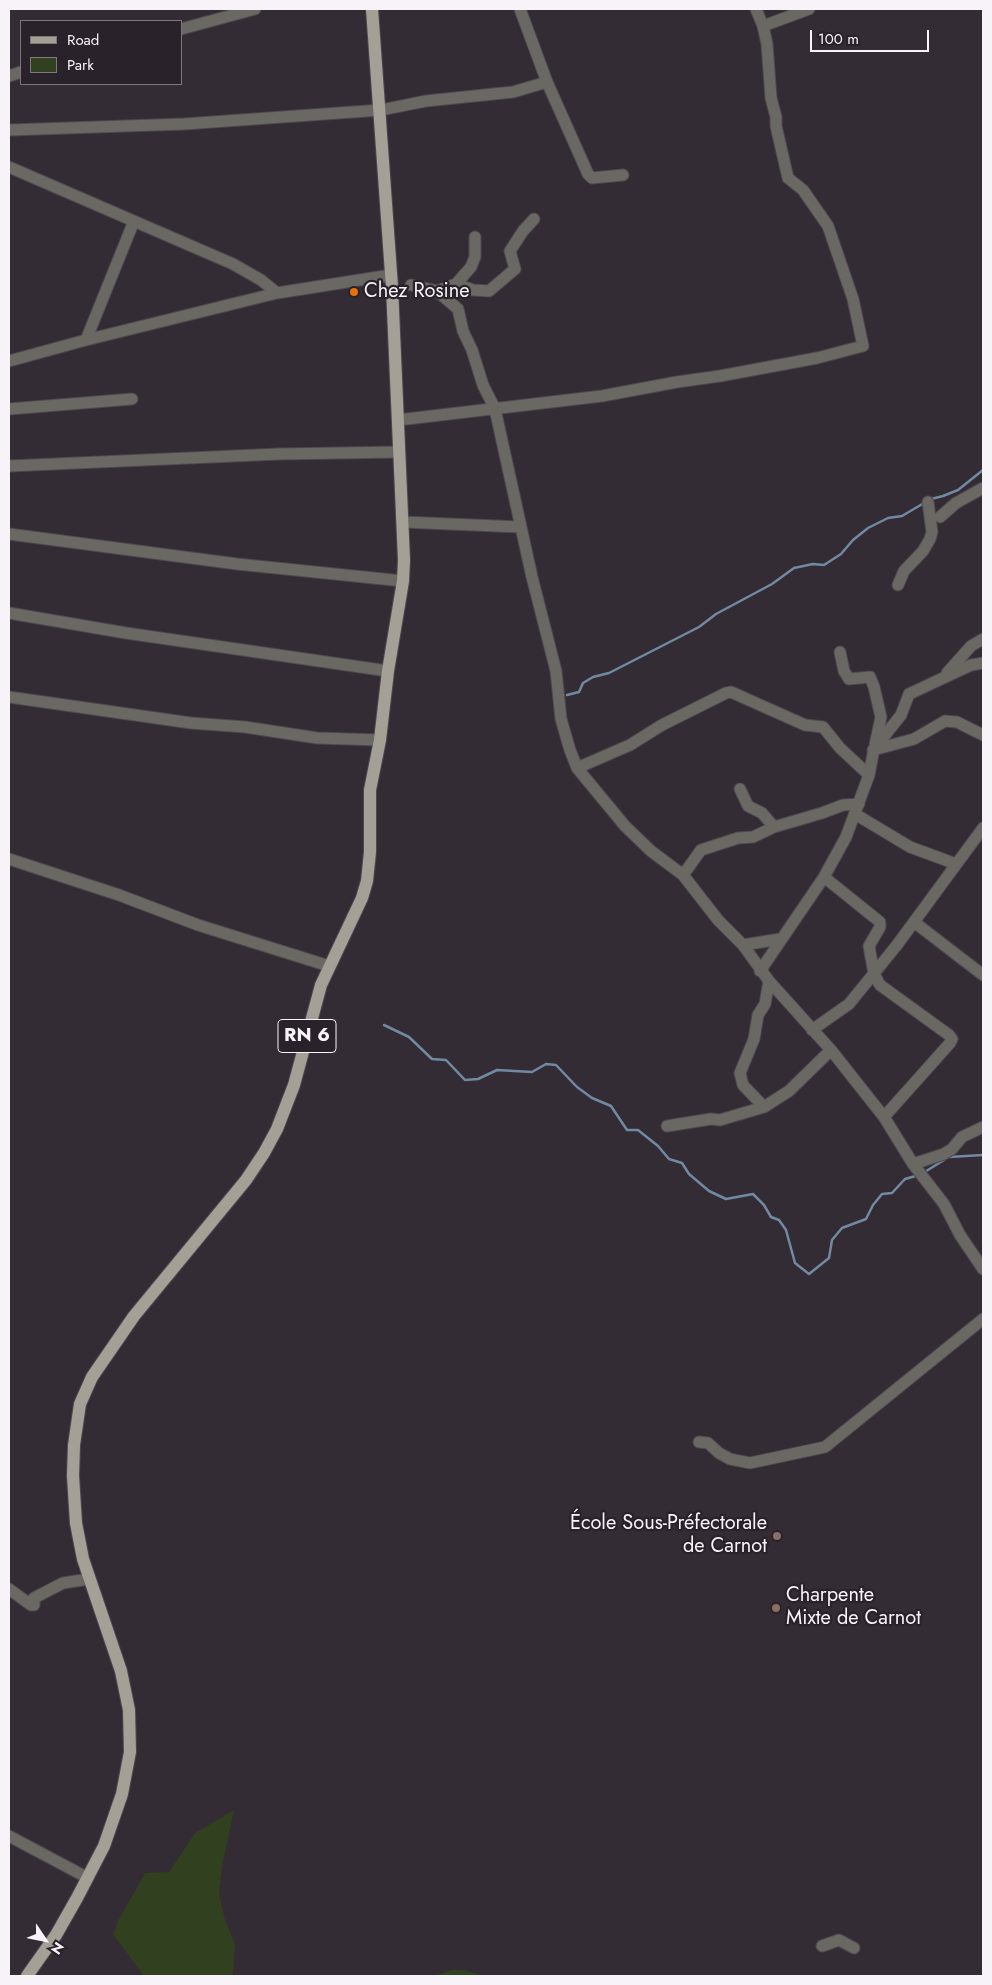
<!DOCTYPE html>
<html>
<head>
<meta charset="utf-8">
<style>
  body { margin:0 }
  #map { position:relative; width:992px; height:1985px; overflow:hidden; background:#342c34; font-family:Jost,sans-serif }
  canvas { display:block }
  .frame { position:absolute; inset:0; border:10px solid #f8f3f9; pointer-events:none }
  .legend { position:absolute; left:20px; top:20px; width:162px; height:65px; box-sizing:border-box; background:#2a222a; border:1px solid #7c767d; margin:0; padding:6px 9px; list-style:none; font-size:15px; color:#f8f3f9 }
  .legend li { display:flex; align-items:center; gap:10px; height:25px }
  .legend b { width:25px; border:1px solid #7c767d }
  .north { position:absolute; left:20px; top:1915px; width:50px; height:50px; -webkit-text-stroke:4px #2a222a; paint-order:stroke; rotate:124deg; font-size:14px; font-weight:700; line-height:20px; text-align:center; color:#f8f3f9 }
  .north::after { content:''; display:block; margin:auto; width:18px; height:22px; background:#f8f3f9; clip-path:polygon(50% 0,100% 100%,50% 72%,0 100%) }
  .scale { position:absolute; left:810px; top:30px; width:119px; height:22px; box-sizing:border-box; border:2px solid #f8f3f9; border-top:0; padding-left:6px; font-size:15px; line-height:18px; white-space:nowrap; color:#f8f3f9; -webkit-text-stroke:4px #2a222a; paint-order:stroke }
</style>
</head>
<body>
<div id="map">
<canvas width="992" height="1985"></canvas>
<div class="frame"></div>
<ul class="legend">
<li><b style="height:6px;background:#a5a095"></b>Road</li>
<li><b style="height:14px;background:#31401f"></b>Park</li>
</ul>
<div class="north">N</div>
<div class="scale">100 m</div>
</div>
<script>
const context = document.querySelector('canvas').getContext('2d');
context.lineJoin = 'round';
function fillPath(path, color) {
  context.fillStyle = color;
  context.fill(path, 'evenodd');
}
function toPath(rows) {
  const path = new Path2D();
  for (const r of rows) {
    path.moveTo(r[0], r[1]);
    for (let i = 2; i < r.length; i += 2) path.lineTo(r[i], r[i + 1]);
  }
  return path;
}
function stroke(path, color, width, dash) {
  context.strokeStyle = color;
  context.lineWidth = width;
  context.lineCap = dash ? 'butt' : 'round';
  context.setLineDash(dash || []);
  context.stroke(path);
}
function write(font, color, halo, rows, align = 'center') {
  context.font = font + ' Jost,sans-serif';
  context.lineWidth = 4.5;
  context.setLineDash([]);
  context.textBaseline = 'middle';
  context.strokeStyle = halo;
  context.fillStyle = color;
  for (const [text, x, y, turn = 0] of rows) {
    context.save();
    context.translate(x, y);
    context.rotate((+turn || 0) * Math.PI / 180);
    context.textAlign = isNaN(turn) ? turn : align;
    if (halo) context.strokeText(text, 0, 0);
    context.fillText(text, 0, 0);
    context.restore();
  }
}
fillPath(toPath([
  [234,1810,222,1866,219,1894,225,1920,235,1944,233,1976,144,1976,113,1934,118,1921,145,1873,169,1872,195,1833],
  [451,1970,464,1970,483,1976,434,1976]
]), '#31401f');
stroke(toPath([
  [931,499,943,496,958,490,983,470],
  [567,695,579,692,583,683,593,677,609,673,699,627,716,614,772,584,794,568,813,564,824,565,841,554,853,540,868,528,888,518,902,516,924,503],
  [384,1025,409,1037,432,1059,446,1060,465,1080,478,1079,497,1070,532,1072,546,1064,556,1065,577,1087,592,1098,611,1106,627,1130,638,1130,658,1146,669,1159,682,1163,689,1174,709,1191,726,1199,753,1194,764,1205,771,1217,779,1220,786,1230,795,1263,809,1274,829,1258,832,1240,842,1228,866,1219,873,1205,882,1194,892,1193,905,1179,919,1175],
  [949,1157,983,1155],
  [923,1173,944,1160]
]), '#7289a2', 2.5);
const minor = toPath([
  [520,9,547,82,588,174,592,178,623,175],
  [763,26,809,9],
  [181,29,255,9],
  [9,76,21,72],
  [9,130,184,124,381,110,426,101,513,92,547,82],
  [9,167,233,264,261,280,277,293],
  [456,284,473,290,489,291,515,269,510,251,523,231,534,219],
  [411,285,437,291,458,309,463,331,472,350,483,385,495,409,532,577,556,671,561,719,570,750,577,768,625,826,651,851,683,875,718,920,743,945,769,981,831,1050,884,1117,913,1164,944,1204,960,1235,983,1269],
  [437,291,456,284,471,267,475,257,475,237],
  [86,340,134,221],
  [9,361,86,340,277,293,391,275],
  [9,409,132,399],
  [398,420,602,396,677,382,720,376,817,358,863,346,853,299,828,226,803,190,788,178,776,126,776,117,771,98,767,44,763,26,756,9],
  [9,466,279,454,399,452],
  [940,517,956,503,983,488],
  [403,522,520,527],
  [9,534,237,564,403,581],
  [898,585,904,571,923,551,930,539,932,532,928,502],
  [9,613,126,633,388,671],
  [840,652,844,671,849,679,870,677,874,687,881,717,875,745],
  [947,673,971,646,983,639],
  [9,697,191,723,245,727,317,738,380,740],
  [873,750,914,739,945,721,957,722,983,735],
  [577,768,630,745,662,725,726,693,731,692,805,725,823,727,840,748,869,775],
  [740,789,748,806,762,813,774,827],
  [855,814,910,847,956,864],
  [9,859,119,895,198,925,329,966],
  [683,875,701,850,738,838,753,837,774,827,822,813,843,805,859,804],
  [824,877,880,922,880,927,869,946,874,974,880,985,949,1035,952,1039,950,1043,884,1117],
  [914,922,983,975],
  [743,945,780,939],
  [760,971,824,877,846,837,869,775,874,749,901,715,909,694,971,665,983,663],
  [812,1030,849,1004,897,945,983,828],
  [764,1107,743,1085,740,1073,754,1039,758,1015,765,1004,769,981],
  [667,1126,711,1119,720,1120,764,1107,789,1091,831,1050],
  [913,1164,944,1154,952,1149,962,1137,983,1127],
  [699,1442,708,1443,719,1453,730,1459,750,1463,825,1447,983,1319],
  [9,1589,31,1605,34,1605,34,1598,63,1583,89,1579],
  [9,1836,88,1878],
  [822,1946,839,1940,854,1948]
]);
const major = toPath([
  [27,1976,56,1935,77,1898,104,1846,122,1794,130,1752,129,1710,121,1671,83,1559,76,1523,73,1476,74,1445,80,1404,92,1377,134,1316,246,1180,264,1153,277,1129,294,1085,321,985,362,898,367,881,370,852,370,790,380,740,388,671,403,581,404,560,392,287,372,9]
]);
stroke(minor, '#4f4850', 13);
stroke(major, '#4f4850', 14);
stroke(minor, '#6a6862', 11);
stroke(major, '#a5a095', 12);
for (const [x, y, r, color] of [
  [354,292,5,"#e8710a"],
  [777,1536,5,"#8d6e63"],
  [776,1608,5,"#8d6e63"]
]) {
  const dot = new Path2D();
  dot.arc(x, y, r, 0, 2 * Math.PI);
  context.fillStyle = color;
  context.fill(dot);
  stroke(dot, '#2a222a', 2);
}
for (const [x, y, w] of [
  [307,1036,58]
]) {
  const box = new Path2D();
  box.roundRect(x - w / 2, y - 16.5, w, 33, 4);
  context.fillStyle = '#2a222a';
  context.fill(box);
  stroke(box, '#f8f3f9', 1);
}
write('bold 19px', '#f8f3f9', null, [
  ["RN 6",307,1036]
]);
write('20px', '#f8f3f9', '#2a222a', [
  ["Chez Rosine",364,292],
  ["École Sous-Préfectorale",767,1524,"right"],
  ["de Carnot",767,1547,"right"],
  ["Charpente",786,1596],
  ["Mixte de Carnot",786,1619]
], 'left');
</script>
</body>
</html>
